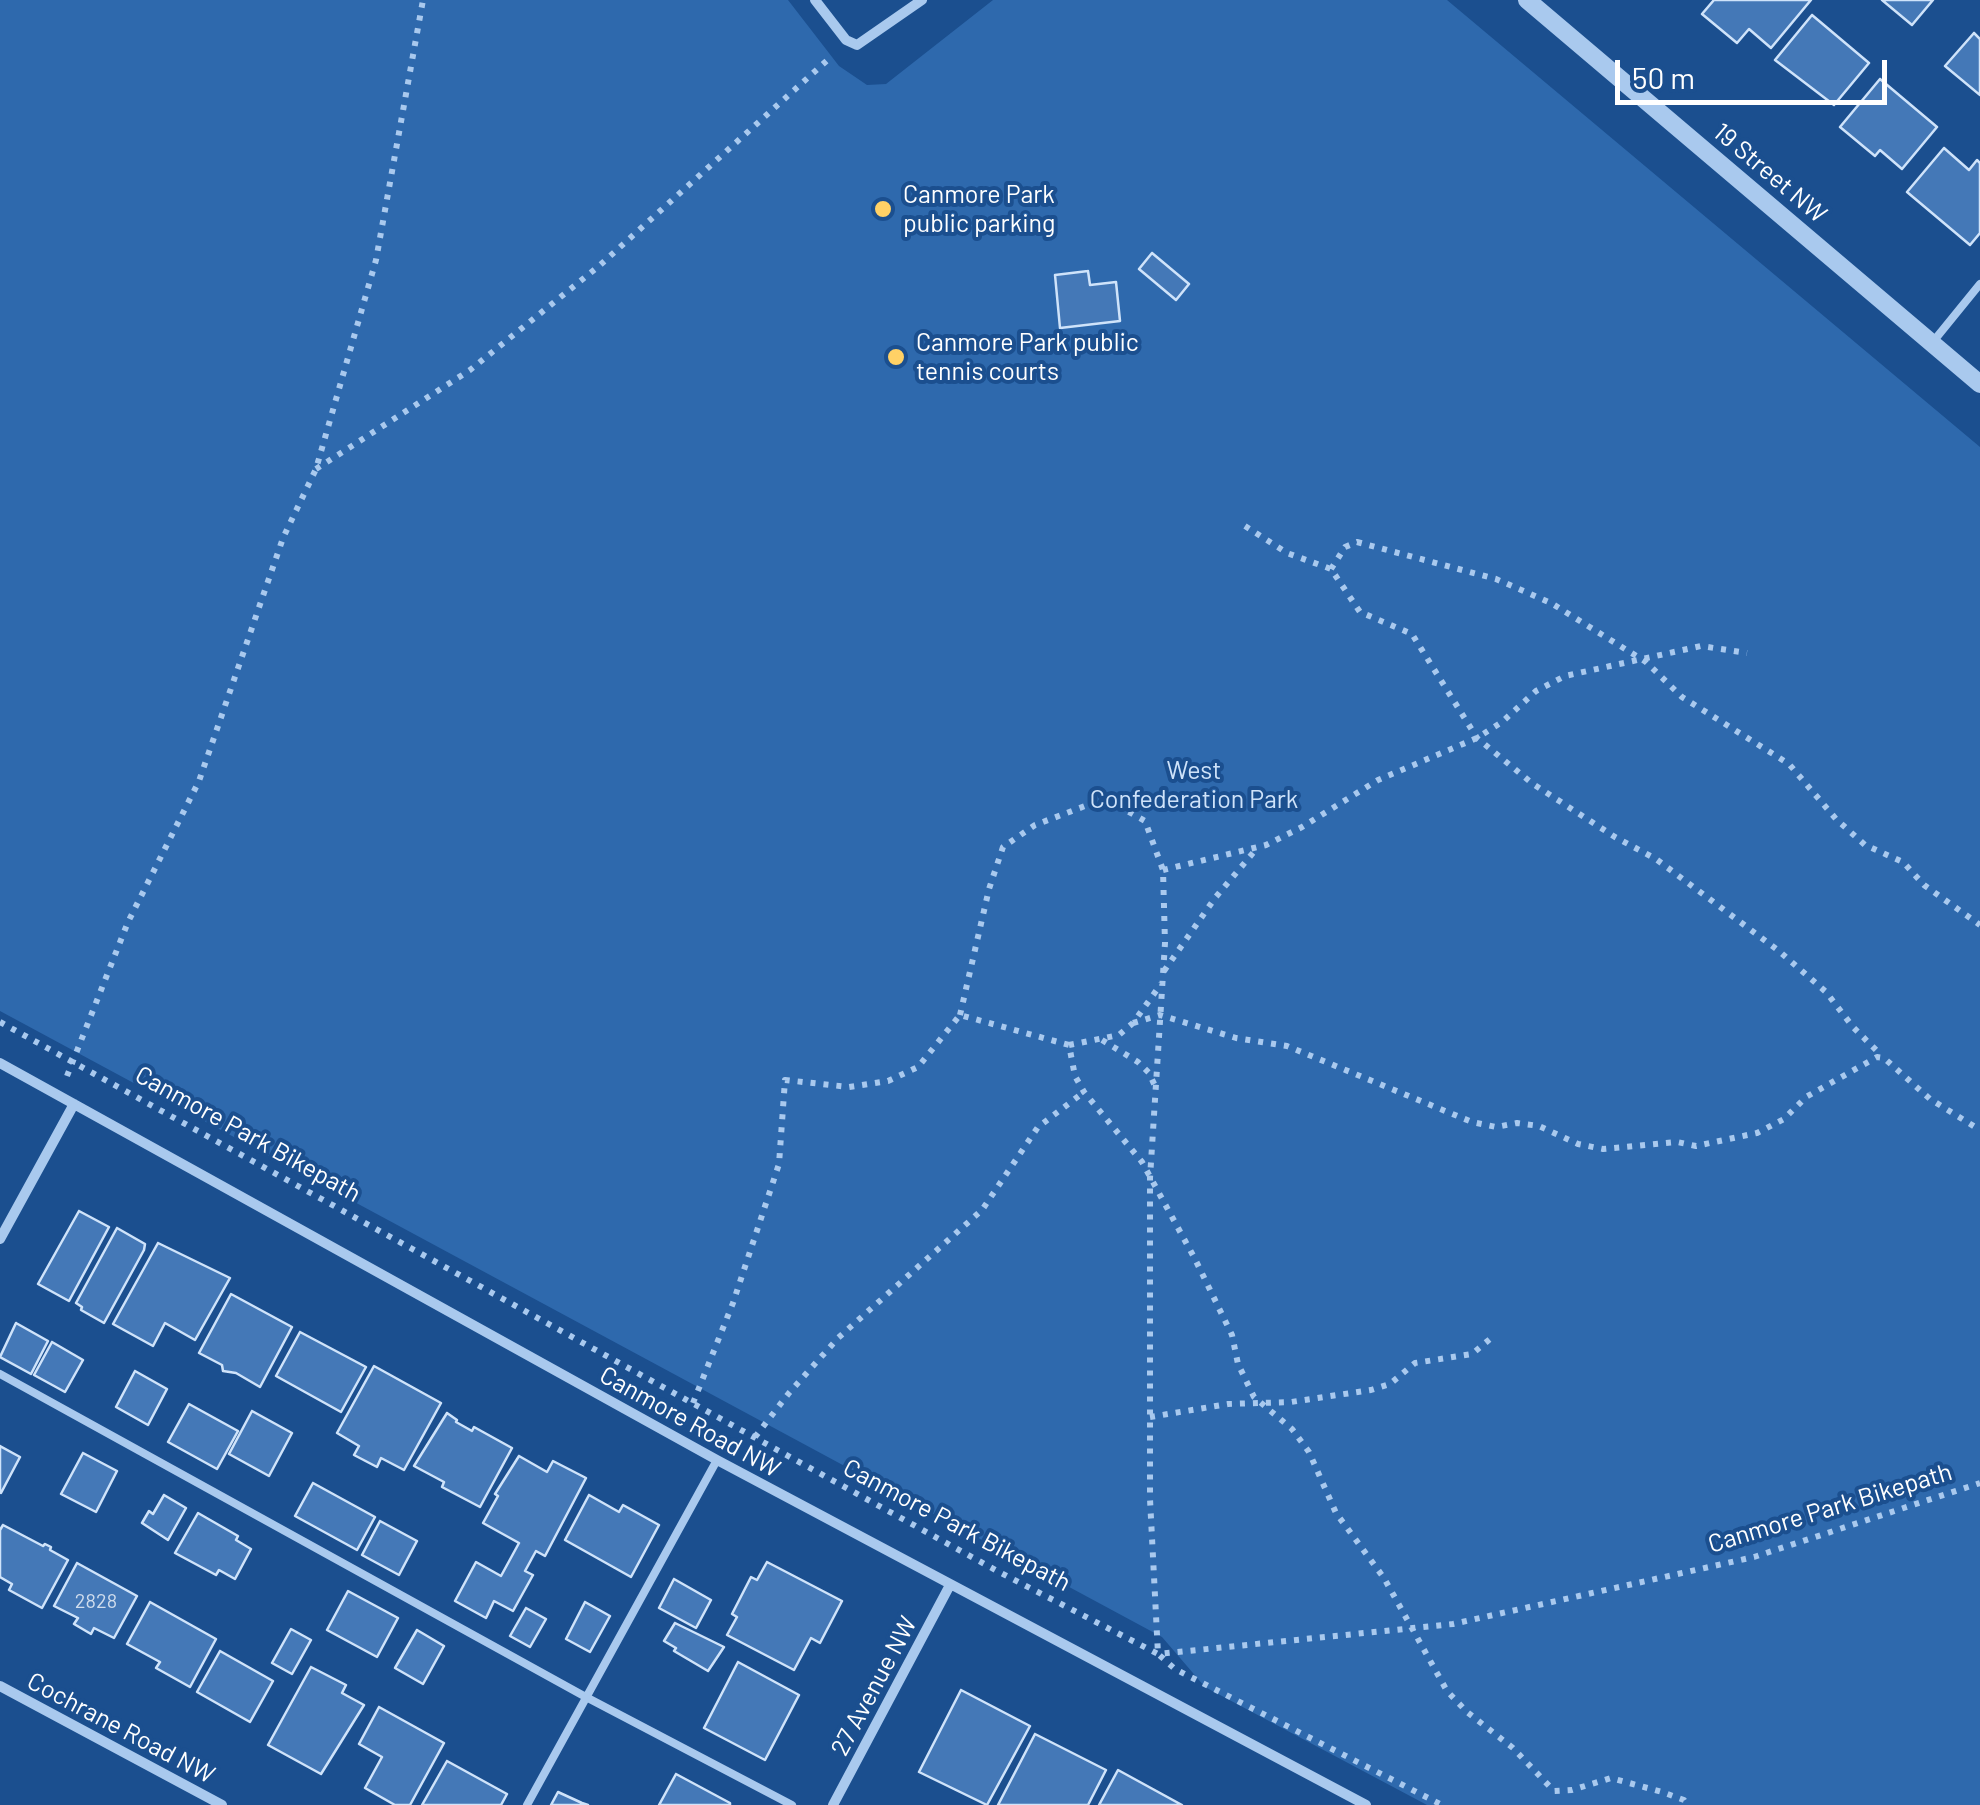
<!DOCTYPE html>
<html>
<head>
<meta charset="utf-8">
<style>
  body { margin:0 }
  #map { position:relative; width:1980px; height:1805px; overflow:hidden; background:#1b4f8f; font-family:Barlow,sans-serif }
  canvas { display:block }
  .scale { position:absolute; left:1615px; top:60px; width:272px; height:45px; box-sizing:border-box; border:5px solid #fff; border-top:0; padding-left:12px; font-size:30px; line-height:35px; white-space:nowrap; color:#fff; -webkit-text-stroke:8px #1b4f8f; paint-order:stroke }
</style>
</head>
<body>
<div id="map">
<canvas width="1980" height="1805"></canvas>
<div class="scale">50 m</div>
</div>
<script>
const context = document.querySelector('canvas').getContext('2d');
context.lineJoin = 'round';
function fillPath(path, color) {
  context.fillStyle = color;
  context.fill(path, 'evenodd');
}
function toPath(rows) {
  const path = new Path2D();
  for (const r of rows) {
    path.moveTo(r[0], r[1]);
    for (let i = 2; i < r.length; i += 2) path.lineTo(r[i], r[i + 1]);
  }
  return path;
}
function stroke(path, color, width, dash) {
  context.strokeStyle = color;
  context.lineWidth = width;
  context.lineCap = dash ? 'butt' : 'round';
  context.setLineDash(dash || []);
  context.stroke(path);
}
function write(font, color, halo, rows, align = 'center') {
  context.font = font + ' Barlow,sans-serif';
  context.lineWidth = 8;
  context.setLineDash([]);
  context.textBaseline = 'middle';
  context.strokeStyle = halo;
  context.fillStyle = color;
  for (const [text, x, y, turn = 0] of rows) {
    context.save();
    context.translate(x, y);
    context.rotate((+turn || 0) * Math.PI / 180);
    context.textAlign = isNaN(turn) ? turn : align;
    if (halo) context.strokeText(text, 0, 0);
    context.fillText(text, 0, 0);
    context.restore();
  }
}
fillPath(toPath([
  [0,0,788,0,839,66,867,85,886,84,993,0,1447,0,1980,447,1980,1805,1427,1805,1205,1687,1162,1637,0,1011]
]), '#2e69ad');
const building = toPath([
  [1714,0,1811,0,1771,48,1749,29,1737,43,1702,14,1714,0],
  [1882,0,1933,0,1912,25,1882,0],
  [1812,15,1869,63,1834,105,1775,60,1812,15],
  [1974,33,1980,39,1980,95,1945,66,1974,33],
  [1880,79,1937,127,1902,169,1880,150,1875,156,1840,127,1880,79],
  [1944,148,1969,170,1977,160,1980,163,1980,233,1970,245,1907,192,1944,148],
  [1152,253,1189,284,1176,300,1139,269,1152,253],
  [1088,271,1090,285,1116,282,1120,321,1060,328,1055,275,1088,271],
  [79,1211,109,1227,69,1301,38,1284,79,1211],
  [117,1228,145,1244,144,1250,104,1323,81,1310,82,1307,76,1303,117,1228],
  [158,1243,230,1278,195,1340,165,1323,153,1346,113,1324,158,1243],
  [231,1294,292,1327,260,1387,236,1373,223,1371,222,1365,199,1353,231,1294],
  [16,1323,48,1341,31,1374,0,1357,16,1323],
  [300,1332,366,1367,341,1412,276,1376,300,1332],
  [52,1342,83,1360,65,1392,34,1375,52,1342],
  [374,1366,441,1403,404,1470,381,1458,377,1467,354,1455,359,1446,337,1433,374,1366],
  [135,1371,167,1389,148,1425,116,1407,135,1371],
  [189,1404,238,1431,217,1469,168,1442,189,1404],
  [252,1411,292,1433,269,1476,229,1454,252,1411],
  [447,1413,457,1420,456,1422,472,1431,474,1427,512,1448,480,1507,442,1487,444,1482,414,1466,447,1413],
  [0,1446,20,1457,1,1493,0,1492,0,1446],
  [83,1453,117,1471,96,1512,61,1494,83,1453],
  [519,1456,547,1472,553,1461,586,1478,545,1556,536,1551,525,1571,533,1575,513,1611,494,1601,486,1618,455,1601,476,1562,501,1576,519,1543,483,1523,498,1496,495,1494,519,1456],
  [313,1483,375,1517,357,1550,295,1516,313,1483],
  [164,1495,186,1508,168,1540,142,1523,149,1511,153,1514,164,1495],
  [589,1495,619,1512,623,1505,659,1525,631,1577,565,1540,589,1495],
  [198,1513,238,1536,236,1540,251,1549,235,1579,219,1570,216,1575,175,1553,198,1513],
  [380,1521,417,1541,399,1575,362,1555,380,1521],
  [3,1525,43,1546,45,1544,51,1547,50,1550,68,1560,42,1608,9,1590,12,1584,0,1577,0,1530,3,1525],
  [767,1562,842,1601,820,1643,811,1638,794,1670,727,1635,737,1617,732,1614,751,1577,757,1580,767,1562],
  [77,1563,137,1596,114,1638,94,1628,91,1634,74,1624,78,1618,54,1606,77,1563],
  [674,1579,711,1600,696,1628,659,1608,674,1579],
  [348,1591,398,1618,377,1657,327,1630,348,1591],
  [150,1602,216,1639,190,1687,156,1668,160,1662,127,1644,150,1602],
  [585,1602,610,1616,590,1652,566,1639,585,1602],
  [526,1608,546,1619,530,1647,510,1636,526,1608],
  [675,1623,724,1647,708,1671,674,1651,676,1648,664,1641,675,1623],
  [291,1629,311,1640,292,1674,272,1663,291,1629],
  [417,1630,444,1646,423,1684,395,1668,417,1630],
  [220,1651,273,1681,250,1722,197,1692,220,1651],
  [738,1662,799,1695,765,1760,704,1728,738,1662],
  [311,1667,346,1685,342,1693,364,1705,321,1774,268,1745,311,1667],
  [961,1690,1030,1726,987,1805,919,1772,961,1690],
  [379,1707,444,1743,410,1805,395,1805,365,1788,382,1757,359,1744,379,1707],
  [1035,1734,1106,1770,1088,1805,998,1805,1035,1734],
  [447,1761,507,1794,501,1805,422,1805,447,1761],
  [1118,1770,1182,1805,1099,1805,1118,1770],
  [676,1774,730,1803,730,1805,659,1805,676,1774],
  [558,1792,582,1803,588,1805,551,1805,558,1792]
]);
fillPath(building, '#4478b7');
stroke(building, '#cfe3fa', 2.5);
stroke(toPath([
  [316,469,470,370,599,266,832,56],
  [1245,526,1287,553,1331,569,1360,612,1412,634,1477,738,1533,784,1615,837,1656,859,1779,951,1826,992,1853,1027,1877,1051,1877,1057],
  [1331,569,1345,547,1357,542,1496,579,1551,603,1646,662,1682,697,1789,764,1836,819,1865,845,1903,862,1924,885,1980,925],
  [1163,870,1266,845,1302,827,1378,780,1477,738,1502,722,1536,691,1565,676,1701,646,1747,653],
  [1164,971,1215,898,1258,847],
  [960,1015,989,889,1003,847,1035,825,1085,806,1113,803,1145,821,1163,870,1165,943,1150,1178,1150,1499,1158,1654,1175,1669,1442,1805],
  [0,1022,999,1572,1158,1654,1453,1624,1754,1557,1980,1483],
  [1133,1023,1160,1015,1236,1038,1287,1046,1472,1122,1496,1127,1517,1123,1539,1126,1578,1144,1603,1149,1677,1142,1696,1146,1757,1133,1784,1119,1806,1097,1877,1057,1884,1058,1930,1099,1980,1130],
  [1102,1040,1138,1062,1149,1073,1155,1086],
  [1069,1045,1119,1035,1133,1023,1161,984],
  [67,1076,128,922,199,781,283,538,316,469,376,260,423,0],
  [693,1403,733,1303,779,1164,785,1080,849,1087,888,1081,918,1067,960,1015,1069,1045,1075,1076,1084,1092,1142,1162,1195,1259,1232,1335,1238,1364,1254,1397,1292,1429,1309,1452,1336,1513,1384,1578,1447,1691,1467,1712,1513,1748,1554,1791,1572,1790,1611,1778,1662,1792,1684,1800,1687,1805],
  [1150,1417,1228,1404,1291,1402,1371,1390,1390,1384,1415,1363,1472,1354,1490,1339],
  [755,1437,789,1393,838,1338,982,1210,1038,1127,1084,1092]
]), '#a9c9ee', 6, [5, 8]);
stroke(toPath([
  [1932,343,1980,284],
  [0,1374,584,1696,792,1805],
  [527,1805,717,1460]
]), '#a9c9ee', 8);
stroke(toPath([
  [815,0,846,40,857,45,922,0],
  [0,1063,717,1460,1366,1805],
  [0,1239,74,1104],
  [0,1686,222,1805],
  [833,1805,950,1585]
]), '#a9c9ee', 10);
stroke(toPath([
  [1527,0,1980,384]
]), '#a9c9ee', 18);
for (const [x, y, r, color] of [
  [883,209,10,"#ffd166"],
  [896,357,10,"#ffd166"]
]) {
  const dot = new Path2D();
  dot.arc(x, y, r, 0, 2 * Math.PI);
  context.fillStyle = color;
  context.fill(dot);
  stroke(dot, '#1b4f8f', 4);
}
write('20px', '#d0dded', null, [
  ["2828",96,1601]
]);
write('25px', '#fff', '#1b4f8f', [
  ["19 Street NW",1770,173,40],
  ["Canmore Park Bikepath",248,1134,29],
  ["Canmore Road NW",690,1422,29],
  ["Canmore Park Bikepath",1830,1508,-17],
  ["Canmore Park Bikepath",957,1525,28],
  ["27 Avenue NW",874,1686,-62],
  ["Cochrane Road NW",121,1728,28]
]);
write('25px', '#fff', '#1b4f8f', [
  ["Canmore Park",903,195],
  ["public parking",903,224],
  ["Canmore Park public",916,343],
  ["tennis courts",916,372]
], 'left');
write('25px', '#cfe3fa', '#1b4f8f', [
  ["West",1194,771],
  ["Confederation Park",1194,800]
]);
</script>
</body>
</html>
